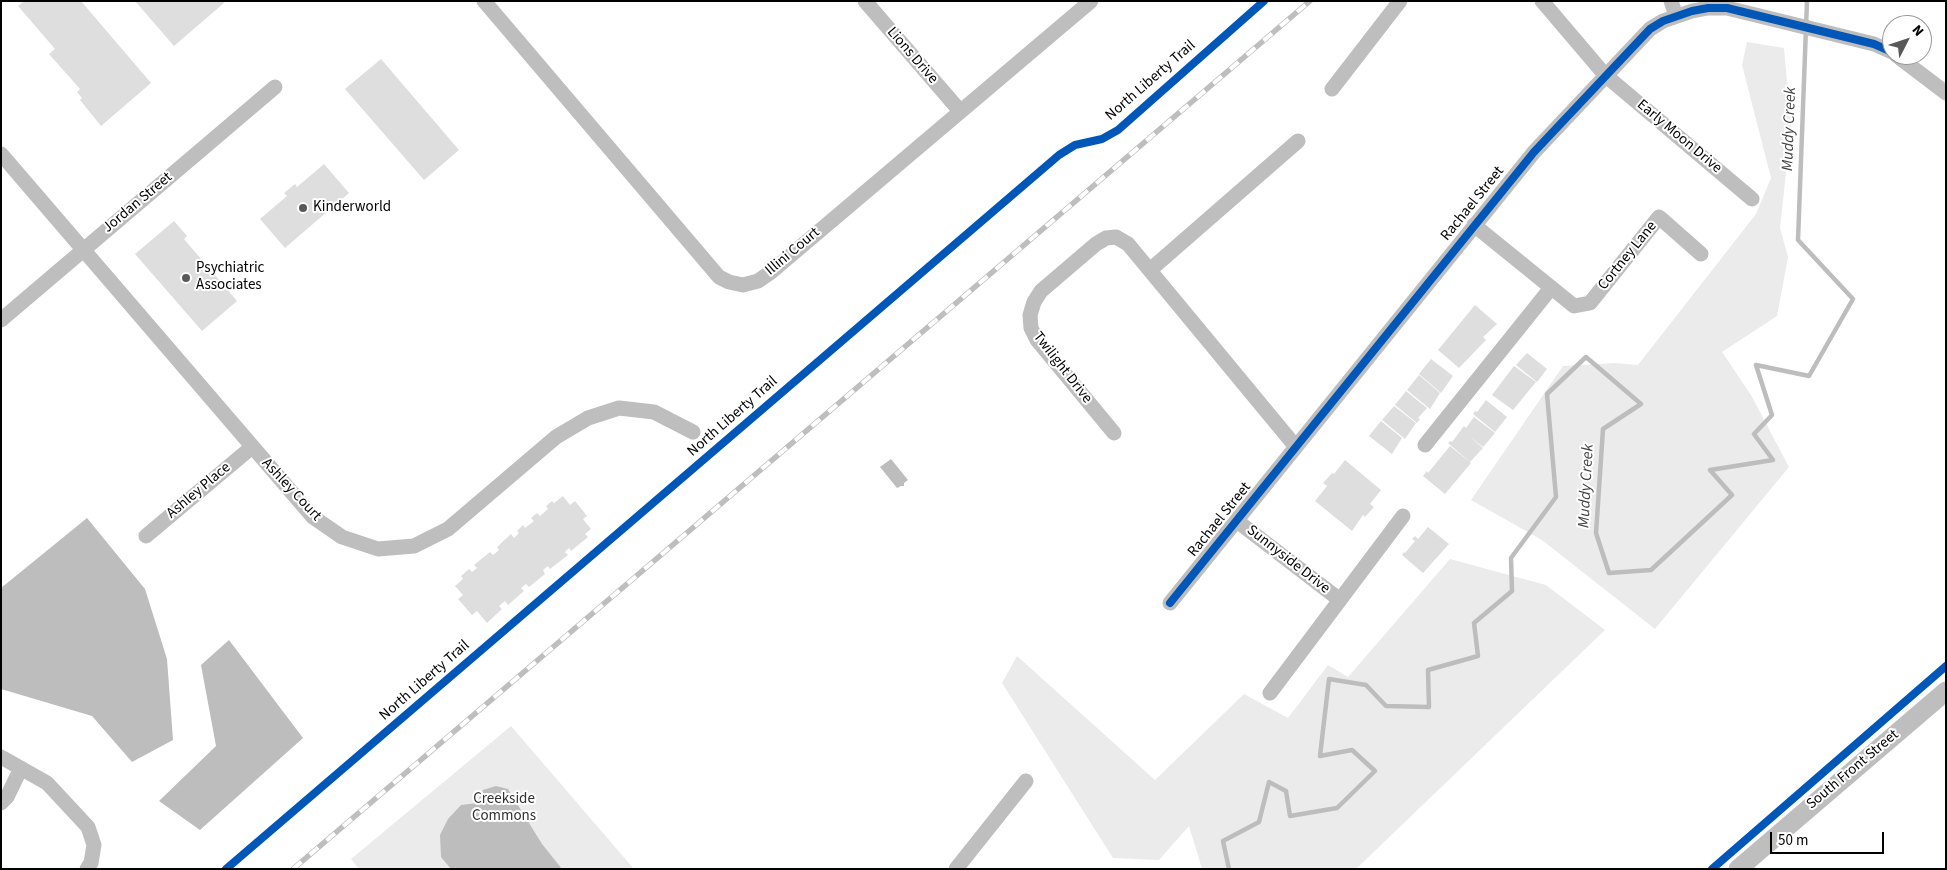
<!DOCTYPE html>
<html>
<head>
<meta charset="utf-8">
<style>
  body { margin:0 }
  #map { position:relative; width:1947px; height:870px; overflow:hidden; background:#fff; font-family:"Source Sans 3",sans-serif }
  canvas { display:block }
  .frame { position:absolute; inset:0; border:2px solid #000; pointer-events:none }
  .north { position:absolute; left:1882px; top:15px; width:50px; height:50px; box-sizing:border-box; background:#fff; border:1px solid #999; border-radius:50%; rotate:49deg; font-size:14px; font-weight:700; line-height:20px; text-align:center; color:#000 }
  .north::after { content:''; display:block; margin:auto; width:18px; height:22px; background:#595959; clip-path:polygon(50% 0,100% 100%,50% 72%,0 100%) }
  .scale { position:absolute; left:1770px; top:832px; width:114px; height:22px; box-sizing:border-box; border:2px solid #000; border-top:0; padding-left:6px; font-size:15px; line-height:18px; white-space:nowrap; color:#000; -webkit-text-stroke:4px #fff; paint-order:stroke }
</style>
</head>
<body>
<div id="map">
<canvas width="1947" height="870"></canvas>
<div class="frame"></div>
<div class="north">N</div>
<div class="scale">50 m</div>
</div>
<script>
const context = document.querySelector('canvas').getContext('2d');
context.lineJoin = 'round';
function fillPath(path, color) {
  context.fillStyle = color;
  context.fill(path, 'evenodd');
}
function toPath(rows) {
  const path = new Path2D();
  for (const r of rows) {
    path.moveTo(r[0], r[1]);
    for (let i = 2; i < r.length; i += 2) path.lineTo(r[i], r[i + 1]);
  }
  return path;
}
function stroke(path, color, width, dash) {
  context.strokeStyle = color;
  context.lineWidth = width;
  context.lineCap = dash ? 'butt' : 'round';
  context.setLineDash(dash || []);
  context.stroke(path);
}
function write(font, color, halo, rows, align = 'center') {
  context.font = font + ' "Source Sans 3",sans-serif';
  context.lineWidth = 4;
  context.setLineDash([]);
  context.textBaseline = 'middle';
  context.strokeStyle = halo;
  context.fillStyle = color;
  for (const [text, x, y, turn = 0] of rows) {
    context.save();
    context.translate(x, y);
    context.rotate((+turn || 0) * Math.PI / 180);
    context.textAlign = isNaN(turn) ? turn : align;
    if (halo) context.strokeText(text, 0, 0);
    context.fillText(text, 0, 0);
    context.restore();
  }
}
fillPath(toPath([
  [1747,42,1784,48,1791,127,1780,228,1788,257,1777,316,1722,352,1751,395,1789,467,1655,629,1542,540,1471,500,1563,366,1615,363,1638,365,1756,214,1771,178,1742,65],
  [1450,559,1546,585,1605,630,1356,869,1202,869,1189,826,1159,860,1113,858,1002,683,1017,656,1155,780,1244,694,1288,718,1328,665,1348,677],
  [511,726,634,869,359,869,351,859]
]), '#ebebeb');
fillPath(toPath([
  [891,459,908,480,904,483,904,486,901,486,897,488,880,467],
  [87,518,145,589,167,659,173,740,132,762,92,716,1,689,1,588],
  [229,640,303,738,200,830,159,801,216,746,201,665],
  [496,786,508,789,542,844,562,869,451,869,441,857,440,835,448,819,461,805,477,803,483,790]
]), '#bdbdbd');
stroke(toPath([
  [1229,869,1223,841,1259,822,1269,782,1286,791,1290,816,1337,808,1375,771,1352,750,1320,756,1329,679,1366,685,1386,706,1429,707,1428,670,1478,656,1474,623,1512,591,1511,558,1556,497,1547,394,1586,357,1641,404,1603,429,1596,533,1609,573,1651,570,1732,495,1710,470,1773,460,1754,434,1772,415,1756,365,1809,376,1853,299,1798,240,1807,1]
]), '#bdbdbd', 4.5);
fillPath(toPath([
  [24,1,81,1,151,83,101,126,80,100,82,98,77,92,80,89,49,54,55,49,18,6],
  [135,1,223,1,224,3,174,46],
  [381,59,459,150,424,180,345,89],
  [324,164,349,193,285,248,260,219,287,196,284,193,295,184,297,187],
  [174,221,187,236,184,239,237,301,202,331,135,254],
  [1475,305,1497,324,1483,337,1486,340,1459,368,1438,350],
  [1527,353,1547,369,1537,382,1516,365],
  [1431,359,1453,376,1441,393,1419,374],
  [1514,366,1536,382,1513,410,1492,395],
  [1419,375,1440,393,1430,409,1407,390],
  [1406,391,1427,408,1418,418,1420,419,1417,423,1395,405],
  [1486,400,1507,417,1495,432,1473,414,1475,411,1477,412],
  [1394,406,1416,423,1405,439,1382,420],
  [1474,417,1495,433,1483,447,1469,436,1483,448,1470,462,1448,443,1450,441,1452,442,1464,426,1466,428],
  [1381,421,1402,438,1392,454,1369,436],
  [1450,446,1471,463,1445,494,1423,476,1427,471,1428,473],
  [1345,460,1381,490,1370,504,1374,507,1365,517,1363,515,1352,531,1315,501,1327,486,1323,483,1332,473,1334,474],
  [563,496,570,505,575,501,587,516,583,519,591,529,585,534,588,537,571,551,569,548,565,552,568,555,550,569,548,566,543,570,545,574,529,587,526,584,521,588,524,591,508,605,505,601,499,606,502,609,487,623,477,611,472,615,458,599,463,595,455,586,463,579,461,576,469,569,472,572,477,568,474,565,490,552,493,555,499,550,497,547,511,534,514,538,519,533,517,531,523,525,525,528,534,521,531,518,537,513,540,516,548,509,546,506,552,501,554,503],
  [1428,527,1449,544,1423,573,1402,555,1404,552,1405,553,1415,541,1412,539,1415,536,1418,539]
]), '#dedede');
stroke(toPath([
  [484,1,719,277,729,282,743,285,758,281,771,272,1091,1],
  [865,1,960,111],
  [1542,1,1605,75,1752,199],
  [1671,1,1676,16],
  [1896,55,1946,93],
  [1332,89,1400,1],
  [1,154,313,517,342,537,378,549,414,546,448,529,556,437,588,418,619,408,654,412,693,432],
  [1474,225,1574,306,1590,303,1659,217,1701,254],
  [1150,270,1298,141],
  [1,320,275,87],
  [1114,433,1037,340,1031,328,1030,315,1034,302,1041,291,1096,244,1106,238,1116,237,1128,244,1296,447],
  [1425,445,1551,288],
  [1237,521,1340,600],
  [146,536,252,447],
  [1170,603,1534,152,1650,29,1663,21,1692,11,1708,8,1727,8,1874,44,1892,52],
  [1270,693,1403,516],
  [1,757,47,783,88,827,94,845,91,863,87,869],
  [1,803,7,797,21,768],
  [956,869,1026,781]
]), '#bebebe', 15);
stroke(toPath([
  [1738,869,1946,691]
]), '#bebebe', 19);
const rail = toPath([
  [293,869,1310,1]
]);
stroke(rail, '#bebebe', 5.5);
stroke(rail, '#fff', 4, [11]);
stroke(toPath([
  [1170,603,1534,152,1650,29,1663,21,1692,11,1708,8,1727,8,1874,44,1892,52],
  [226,869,1059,155,1075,145,1102,139,1118,130,1264,1],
  [1712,869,1946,666]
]), '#0057b8', 8);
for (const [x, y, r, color] of [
  [303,208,5,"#595959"],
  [186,278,5,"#595959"]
]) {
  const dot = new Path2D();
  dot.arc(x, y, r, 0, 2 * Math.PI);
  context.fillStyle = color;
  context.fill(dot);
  stroke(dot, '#fff', 2);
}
write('15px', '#000', '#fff', [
  ["Lions Drive",912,56,49],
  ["North Liberty Trail",1151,81,-41],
  ["Early Moon Drive",1679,137,40],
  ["Jordan Street",138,203,-40],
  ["Rachael Street",1473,204,-51],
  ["Illini Court",793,252,-40],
  ["Cortney Lane",1628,256,-51],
  ["Twilight Drive",1062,368,52],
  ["North Liberty Trail",733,417,-41],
  ["Ashley Court",291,490,47],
  ["Ashley Place",199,491,-40],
  ["Rachael Street",1220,520,-51],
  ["Sunnyside Drive",1288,560,38],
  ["North Liberty Trail",425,681,-41],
  ["South Front Street",1853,770,-40]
]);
write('15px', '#000', '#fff', [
  ["Kinderworld",313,208],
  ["Psychiatric",196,269],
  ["Associates",196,286]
], 'left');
write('15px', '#313131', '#fff', [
  ["Creekside",504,800],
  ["Commons",504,817]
]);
write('italic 16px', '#424242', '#fff', [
  ["Muddy Creek",1790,129,-88],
  ["Muddy Creek",1587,486,-87]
]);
</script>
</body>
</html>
